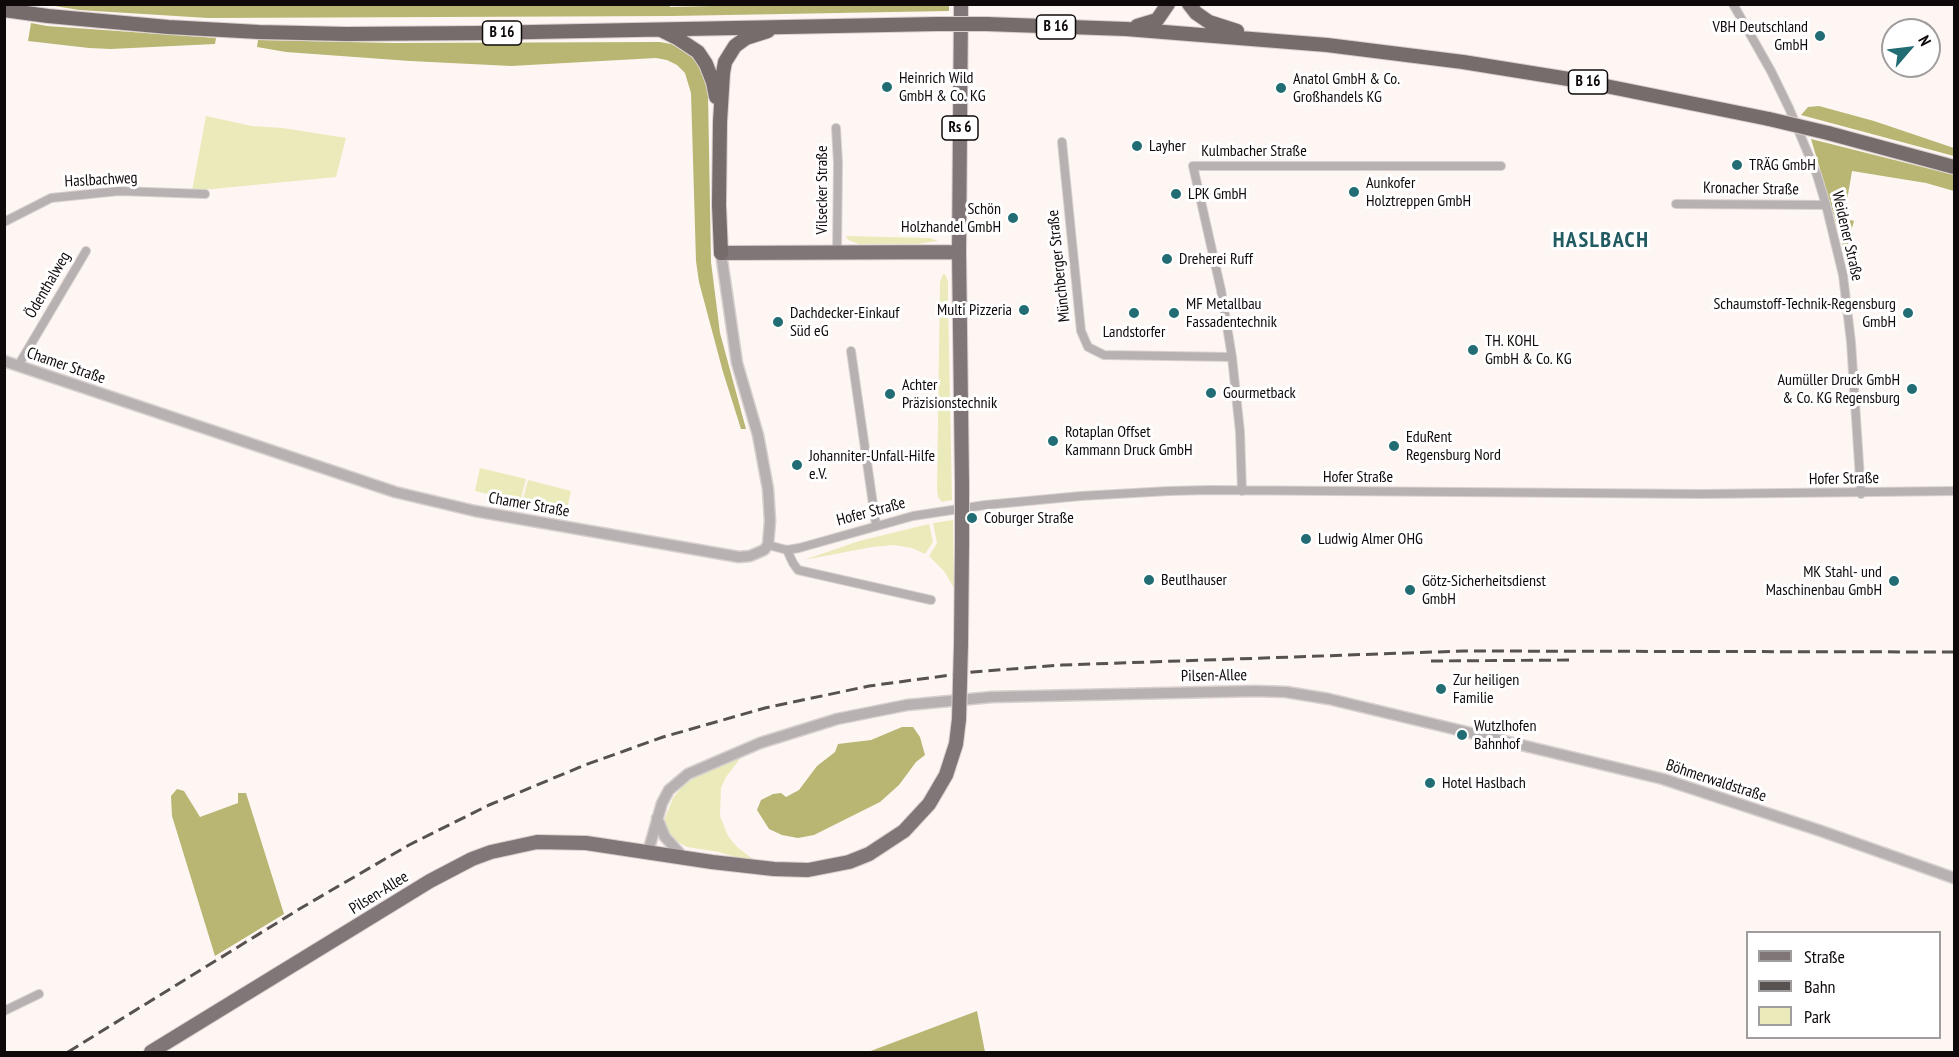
<!DOCTYPE html>
<html>
<head>
<meta charset="utf-8">
<style>
  body { margin:0 }
  #map { position:relative; width:1959px; height:1057px; overflow:hidden; background:#fef6f3; font-family:"PT Sans Narrow",sans-serif }
  canvas { display:block }
  .frame { position:absolute; inset:0; border:6px solid #0f0a09; pointer-events:none }
  .legend { position:absolute; left:1746px; top:931px; width:195px; height:108px; box-sizing:border-box; background:#fff; border:2px solid #9f9d9d; margin:0; padding:8px 10px; list-style:none; font-size:18px; color:#0f0a09 }
  .legend li { display:flex; align-items:center; gap:12px; height:30px }
  .legend b { width:30px; border:2px solid #9f9d9d }
  .north { position:absolute; left:1881px; top:18px; width:60px; height:60px; box-sizing:border-box; background:#fff; border:2px solid #9f9d9d; border-radius:50%; rotate:62deg; font-size:16px; font-weight:700; line-height:24px; text-align:center; color:#0f0a09 }
  .north::after { content:''; display:block; margin:auto; width:21px; height:27px; background:#226d73; clip-path:polygon(50% 0,100% 100%,50% 72%,0 100%) }
</style>
</head>
<body>
<div id="map">
<canvas width="1959" height="1057"></canvas>
<div class="frame"></div>
<ul class="legend">
<li><b style="height:8px;background:#817677"></b>Straße</li>
<li><b style="height:8px;background:#575150"></b>Bahn</li>
<li><b style="height:16px;background:#ebeaba"></b>Park</li>
</ul>
<div class="north">N</div>
</div>
<script>
const context = document.querySelector('canvas').getContext('2d');
context.lineJoin = 'round';
function fillPath(path, color) {
  context.fillStyle = color;
  context.fill(path, 'evenodd');
}
function toPath(rows) {
  const path = new Path2D();
  for (const r of rows) {
    path.moveTo(r[0], r[1]);
    for (let i = 2; i < r.length; i += 2) path.lineTo(r[i], r[i + 1]);
  }
  return path;
}
function stroke(path, color, width, dash) {
  context.strokeStyle = color;
  context.lineWidth = width;
  context.lineCap = dash ? 'butt' : 'round';
  context.setLineDash(dash || []);
  context.stroke(path);
}
function write(font, color, halo, rows, align = 'center') {
  context.font = font + ' "PT Sans Narrow",sans-serif';
  context.lineWidth = 6;
  context.setLineDash([]);
  context.textBaseline = 'middle';
  context.strokeStyle = halo;
  context.fillStyle = color;
  for (const [text, x, y, turn = 0] of rows) {
    context.save();
    context.translate(x, y);
    context.rotate((+turn || 0) * Math.PI / 180);
    context.textAlign = isNaN(turn) ? turn : align;
    if (halo) context.strokeText(text, 0, 0);
    context.fillText(text, 0, 0);
    context.restore();
  }
}
fillPath(toPath([
  [206,116,252,126,283,128,346,138,336,177,192,191],
  [846,236,930,238,938,241,917,244,859,244,848,240],
  [943,274,945,274,948,281,948,297,952,500,942,502,938,497,937,490,940,282],
  [480,468,526,479,520,502,475,491],
  [528,480,571,491,566,514,522,503],
  [953,520,954,588,944,571,929,556,937,543,933,523],
  [929,524,933,542,925,554,912,548,894,545,872,547,804,560,859,541],
  [743,755,726,777,721,788,720,816,728,836,737,847,753,859,760,861,741,859,719,852,687,847,673,839,666,827,665,818,673,798,683,786,704,771]
]), '#ebeaba');
fillPath(toPath([
  [752,5,949,4,949,11,672,16,208,18,79,10,49,5,670,5,670,7],
  [31,23,47,26,216,38,215,44,111,49,89,48,28,41],
  [258,40,393,43,660,42,671,44,690,53,702,69,708,94,711,262,720,333,746,429,741,429,723,372,699,282,696,261,691,93,685,73,677,65,667,60,656,58,511,66,410,61,286,52,257,47],
  [1819,106,1874,121,1954,148,1954,156,1801,115,1808,107],
  [1811,139,1954,175,1954,191,1926,183,1852,171,1844,218,1854,221,1848,242,1852,265,1849,266],
  [902,727,913,727,920,737,925,755,916,762,899,785,880,802,814,835,798,838,782,835,769,829,757,810,761,800,773,794,781,793,786,797,799,790,817,766,835,752,838,744,871,740],
  [177,789,184,791,200,817,238,803,238,793,246,793,284,914,215,956,172,816,171,796],
  [977,1011,985,1052,868,1052]
]), '#b8b672');
const minor = toPath([
  [1733,4,1771,71,1789,108,1817,175,1826,205,1843,275,1851,342,1861,494],
  [836,128,838,163,837,252],
  [1062,142,1081,331,1088,347,1104,355,1232,357],
  [1676,204,1826,205],
  [4,222,51,198,119,191,205,194],
  [851,351,876,525],
  [18,366,86,251],
  [1242,491,1240,432,1232,357,1221,290,1193,166,1501,166],
  [768,545,787,550,799,548,913,516,985,505,1081,496,1169,491,1211,490,1702,494,1954,491],
  [787,550,793,563,798,570,931,600],
  [4,1011,39,994]
]);
const tertiary = toPath([
  [4,361,395,492,475,511,739,557,750,556,764,550,768,545,770,521,768,489,758,435,737,363,721,253],
  [657,818,665,837,683,857],
  [648,852,662,803,669,790,688,774,760,743,837,719,907,705,992,697,1256,691,1286,692,1329,699,1663,779,1821,831,1954,878]
]);
const primary = toPath([
  [961,4,959,252,962,484],
  [721,253,959,252],
  [961,644,962,544],
  [151,1052,430,881,472,859,491,852,537,842,586,843,712,862,774,869,808,870,849,862,869,854,904,831,929,804,946,775,956,744,959,719]
]);
const trunk = toPath([
  [1189,4,1196,13,1209,22,1237,31],
  [4,10,48,16,168,27,259,32,346,34,482,33,937,24],
  [986,24,1126,29,1327,45,1463,62,1581,81,1769,119],
  [1137,26,1157,20,1168,4],
  [661,30,677,38,698,52,706,64,713,82,716,97],
  [1828,133,1954,167],
  [721,253,719,205,720,122,723,73,725,62,735,46,746,38,768,31]
]);
stroke(minor, '#d8d0ce', 10);
stroke(tertiary, '#d8d0ce', 13);
stroke(primary, '#d8d0ce', 16);
stroke(trunk, '#d8d0ce', 16);
stroke(minor, '#b7b1b2', 8);
stroke(tertiary, '#b7b1b2', 10);
stroke(primary, '#817677', 14);
stroke(trunk, '#776c6c', 14);
stroke(toPath([
  [1431,661,1575,660],
  [68,1052,301,908,409,845,489,805,585,765,663,737,765,708,869,686,973,672,1062,665,1464,651,1954,652]
]), '#575150', 3, [12, 6]);
const primaryBridge = toPath([
  [962,544,962,484],
  [959,719,961,644]
]);
const trunkBridge = toPath([
  [937,24,986,24],
  [1769,119,1828,133]
]);
stroke(primaryBridge, '#d8d0ce', 16, []);
stroke(trunkBridge, '#d8d0ce', 16, []);
stroke(primaryBridge, '#817677', 14);
stroke(trunkBridge, '#776c6c', 14);
for (const [x, y, r, color] of [
  [1820,36,6,"#226d73"],
  [887,87,6,"#226d73"],
  [1281,88,6,"#226d73"],
  [1137,146,6,"#226d73"],
  [1737,165,6,"#226d73"],
  [1354,192,6,"#226d73"],
  [1176,194,6,"#226d73"],
  [1013,218,6,"#226d73"],
  [1167,259,6,"#226d73"],
  [1024,310,6,"#226d73"],
  [1134,313,6,"#226d73"],
  [1174,313,6,"#226d73"],
  [1908,313,6,"#226d73"],
  [778,322,6,"#226d73"],
  [1473,350,6,"#226d73"],
  [1912,389,6,"#226d73"],
  [1211,393,6,"#226d73"],
  [890,394,6,"#226d73"],
  [1053,441,6,"#226d73"],
  [1394,446,6,"#226d73"],
  [797,465,6,"#226d73"],
  [972,518,6,"#226d73"],
  [1306,539,6,"#226d73"],
  [1149,580,6,"#226d73"],
  [1894,581,6,"#226d73"],
  [1410,590,6,"#226d73"],
  [1441,689,6,"#226d73"],
  [1462,735,6,"#226d73"],
  [1430,783,6,"#226d73"]
]) {
  const dot = new Path2D();
  dot.arc(x, y, r, 0, 2 * Math.PI);
  context.fillStyle = color;
  context.fill(dot);
  stroke(dot, '#fff', 2);
}
for (const [x, y, w] of [
  [1056,27,39],
  [502,33,39],
  [1588,82,39],
  [960,128,36]
]) {
  const box = new Path2D();
  box.roundRect(x - w / 2, y - 12, w, 24, 4.5);
  context.fillStyle = '#fff';
  context.fill(box);
  stroke(box, '#0f0a09', 1.5);
}
write('bold 15px', '#0f0a09', null, [
  ["B 16",1056,27],
  ["B 16",502,33],
  ["B 16",1588,82],
  ["Rs 6",960,128]
]);
write('16px', '#0f0a09', '#fff', [
  ["VBH Deutschland",1808,27,"right"],
  ["GmbH",1808,45,"right"],
  ["Heinrich Wild",899,78],
  ["GmbH & Co. KG",899,96],
  ["Anatol GmbH & Co.",1293,79],
  ["Großhandels KG",1293,97],
  ["Layher",1149,146],
  ["TRÄG GmbH",1749,165],
  ["Aunkofer",1366,183],
  ["Holztreppen GmbH",1366,201],
  ["LPK GmbH",1188,194],
  ["Schön",1001,209,"right"],
  ["Holzhandel GmbH",1001,227,"right"],
  ["Dreherei Ruff",1179,259],
  ["MF Metallbau",1186,304],
  ["Fassadentechnik",1186,322],
  ["Schaumstoff-Technik-Regensburg",1896,304,"right"],
  ["GmbH",1896,322,"right"],
  ["Multi Pizzeria",1012,310,"right"],
  ["Dachdecker-Einkauf",790,313],
  ["Süd eG",790,331],
  ["Landstorfer",1134,332,"center"],
  ["TH. KOHL",1485,341],
  ["GmbH & Co. KG",1485,359],
  ["Aumüller Druck GmbH",1900,380,"right"],
  ["& Co. KG Regensburg",1900,398,"right"],
  ["Achter",902,385],
  ["Präzisionstechnik",902,403],
  ["Gourmetback",1223,393],
  ["Rotaplan Offset",1065,432],
  ["Kammann Druck GmbH",1065,450],
  ["EduRent",1406,437],
  ["Regensburg Nord",1406,455],
  ["Johanniter-Unfall-Hilfe",809,456],
  ["e.V.",809,474],
  ["Coburger Straße",984,518],
  ["Ludwig Almer OHG",1318,539],
  ["MK Stahl- und",1882,572,"right"],
  ["Maschinenbau GmbH",1882,590,"right"],
  ["Beutlhauser",1161,580],
  ["Götz-Sicherheitsdienst",1422,581],
  ["GmbH",1422,599],
  ["Zur heiligen",1453,680],
  ["Familie",1453,698],
  ["Wutzlhofen",1474,726],
  ["Bahnhof",1474,744],
  ["Hotel Haslbach",1442,783]
], 'left');
write('16px', '#0f0a09', '#fff', [
  ["Kulmbacher Straße",1254,151],
  ["Haslbachweg",101,180,-3],
  ["Kronacher Straße",1751,189,1],
  ["Vilsecker Straße",822,190,-90],
  ["Weidener Straße",1847,236,77],
  ["Münchberger Straße",1059,266,-96],
  ["Ödenthalweg",48,285,-60],
  ["Chamer Straße",66,366,19],
  ["Hofer Straße",1358,477],
  ["Hofer Straße",1844,479,-1],
  ["Chamer Straße",529,505,10],
  ["Hofer Straße",871,512,-15],
  ["Pilsen-Allee",1214,676,-1],
  ["Böhmerwaldstraße",1716,781,18],
  ["Pilsen-Allee",379,893,-32]
]);
context.letterSpacing = '1.5px';
write('bold 22px', '#215b61', '#fff', [
  ["HASLBACH",1601,241]
]);
context.letterSpacing = '0px';
</script>
</body>
</html>
